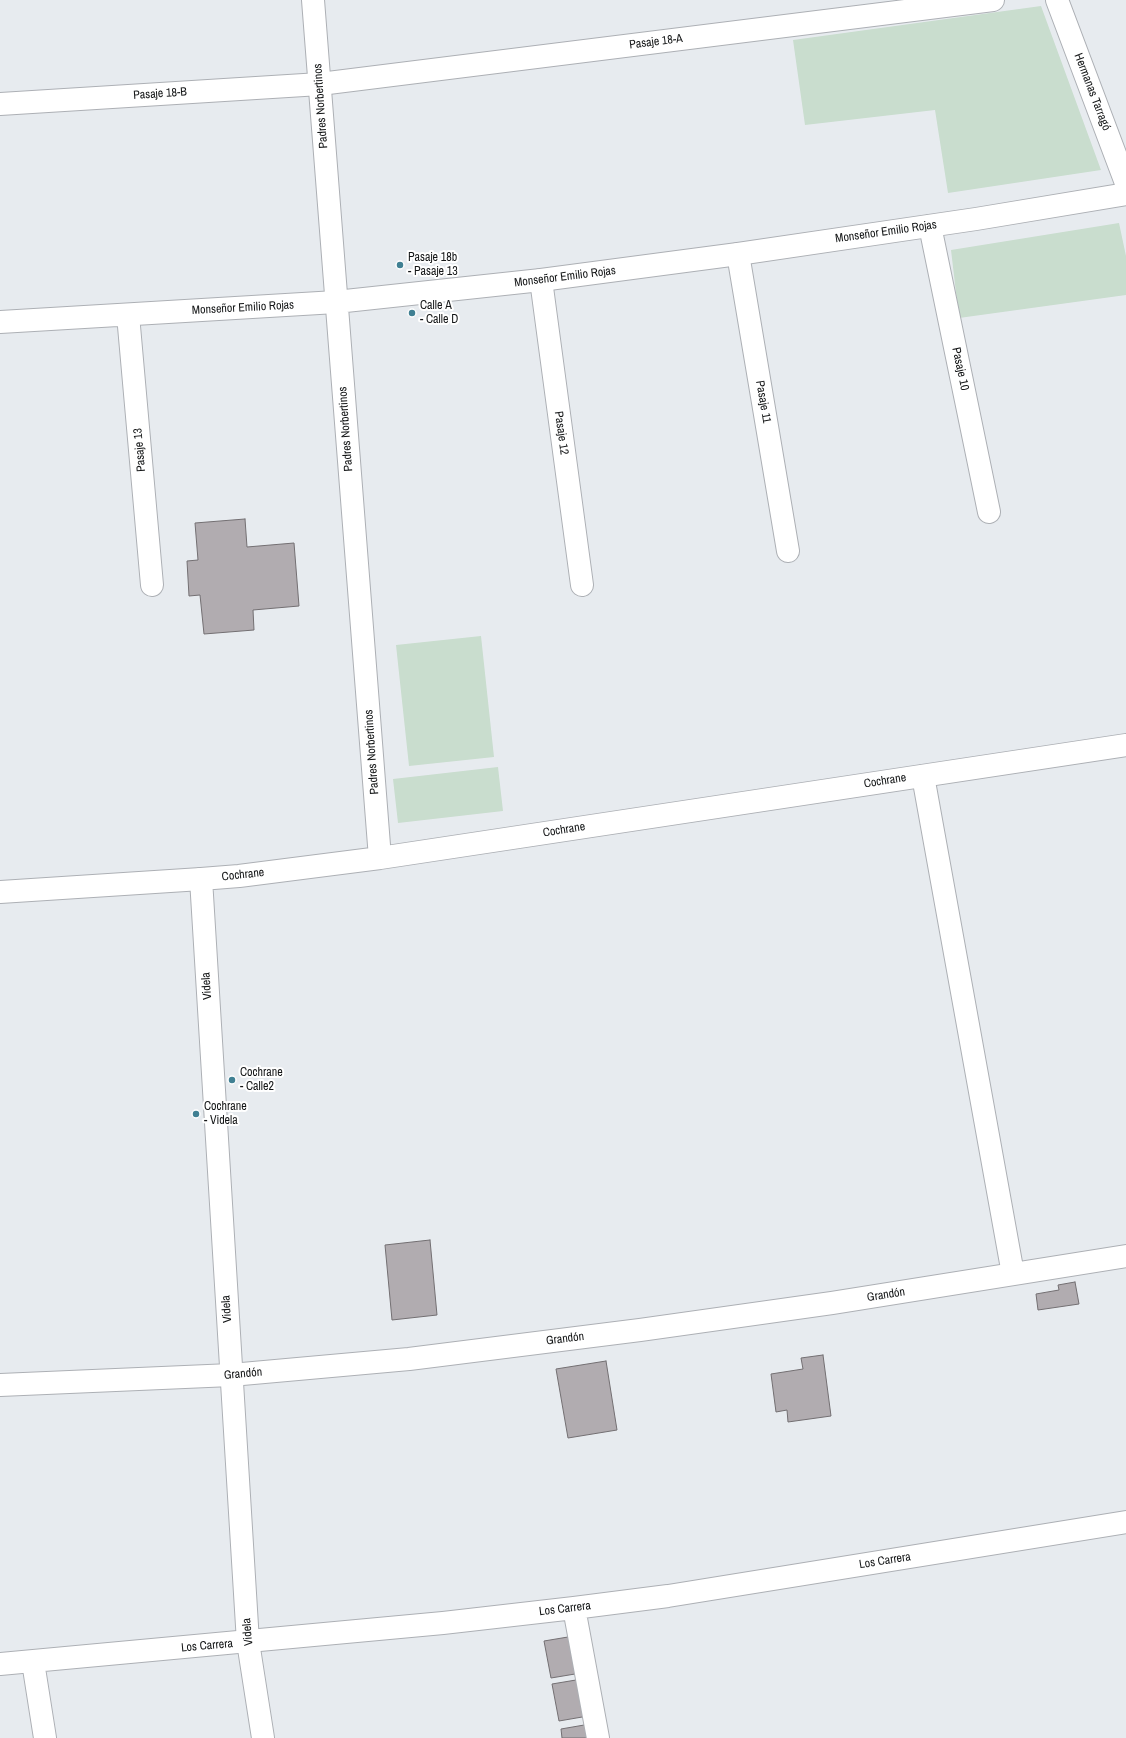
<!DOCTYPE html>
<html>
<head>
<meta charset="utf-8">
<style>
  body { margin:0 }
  canvas { display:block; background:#e7ebef }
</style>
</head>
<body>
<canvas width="1126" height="1738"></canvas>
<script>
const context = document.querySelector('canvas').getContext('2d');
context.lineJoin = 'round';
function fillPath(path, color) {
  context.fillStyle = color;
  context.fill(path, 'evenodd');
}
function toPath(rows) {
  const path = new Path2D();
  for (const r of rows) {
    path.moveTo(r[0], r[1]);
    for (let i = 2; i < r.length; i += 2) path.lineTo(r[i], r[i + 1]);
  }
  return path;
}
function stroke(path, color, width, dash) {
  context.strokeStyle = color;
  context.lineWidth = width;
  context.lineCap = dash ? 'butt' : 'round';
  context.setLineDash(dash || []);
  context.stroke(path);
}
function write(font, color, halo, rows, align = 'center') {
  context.font = font + ' "Archivo Narrow",sans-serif';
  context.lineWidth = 4;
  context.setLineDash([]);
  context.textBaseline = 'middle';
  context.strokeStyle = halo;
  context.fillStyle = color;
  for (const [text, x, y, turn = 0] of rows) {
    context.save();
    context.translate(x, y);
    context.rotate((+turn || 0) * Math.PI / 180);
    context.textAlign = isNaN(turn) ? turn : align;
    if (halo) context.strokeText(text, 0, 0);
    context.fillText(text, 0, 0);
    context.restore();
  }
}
fillPath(toPath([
  [1041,6,1101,170,948,193,935,110,805,125,793,40],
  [1119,223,1126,256,1126,295,959,318,951,250],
  [481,636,494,757,409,766,396,645],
  [498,767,503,811,398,823,393,779]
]), '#c9ddce');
const building = toPath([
  [245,519,247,547,294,543,299,606,253,610,254,630,204,634,200,595,189,596,187,561,198,560,195,523,245,519],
  [430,1240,437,1315,392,1320,385,1245,430,1240],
  [1075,1282,1079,1304,1038,1310,1036,1294,1059,1290,1058,1285,1075,1282],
  [823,1355,831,1416,788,1422,787,1410,776,1412,771,1374,803,1369,801,1358,823,1355],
  [606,1361,617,1430,568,1438,556,1369,606,1361],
  [574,1636,581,1673,551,1678,544,1641,574,1636],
  [582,1679,588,1716,559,1721,552,1684,582,1679],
  [590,1724,593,1738,562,1738,561,1729,590,1724]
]);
fillPath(building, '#b1acb0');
stroke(building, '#736f72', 1);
const street = toPath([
  [1057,0,1126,183],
  [0,104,320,84,993,0],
  [930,226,989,512],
  [738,254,788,551],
  [541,280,582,585],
  [128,315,152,585],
  [0,322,336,302],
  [923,776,1013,1274],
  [0,892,201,879],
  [0,1385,231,1375,409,1359,640,1330,832,1303,1126,1256],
  [574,1608,598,1738],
  [33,1662,45,1738],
  [0,1664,443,1623,574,1608,668,1596,1126,1522]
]);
const secondary = toPath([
  [313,0,380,858],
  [336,302,541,280,738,254,976,219,1126,194],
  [263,1738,248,1642,201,879,239,876,380,858,1126,745]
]);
stroke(street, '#adb0b5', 24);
stroke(secondary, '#adb0b5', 24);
stroke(street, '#fff', 22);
stroke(secondary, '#fff', 22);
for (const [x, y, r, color] of [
  [400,265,4,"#408093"],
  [412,313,4,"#408093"],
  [232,1080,4,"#408093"],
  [196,1114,4,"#408093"]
]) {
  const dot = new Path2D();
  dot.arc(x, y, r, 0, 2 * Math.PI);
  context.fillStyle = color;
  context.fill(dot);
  stroke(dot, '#fff', 1.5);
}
write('12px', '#131516', '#fff', [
  ["Pasaje 18-A",656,42,-7],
  ["Hermanas Tarragó",1092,92,69],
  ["Pasaje 18-B",160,94,-4],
  ["Padres Norbertinos",321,106,-94],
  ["Monseñor Emilio Rojas",886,232,-8],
  ["Monseñor Emilio Rojas",565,277,-7],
  ["Monseñor Emilio Rojas",243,308,-3],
  ["Pasaje 10",960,369,78],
  ["Pasaje 11",763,402,80],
  ["Padres Norbertinos",346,429,-94],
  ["Pasaje 12",561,433,82],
  ["Pasaje 13",140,450,-95],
  ["Padres Norbertinos",372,752,-94],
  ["Cochrane",885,781,-9],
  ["Cochrane",564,830,-9],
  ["Cochrane",243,875,-6],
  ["Videla",207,986,-94],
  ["Grandón",886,1295,-9],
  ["Videla",227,1309,-94],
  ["Grandón",565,1339,-7],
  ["Grandón",243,1374,-5],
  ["Los Carrera",885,1561,-9],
  ["Los Carrera",565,1609,-7],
  ["Videla",248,1632,-95],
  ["Los Carrera",207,1646,-5]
]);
write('12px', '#131516', '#fff', [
  ["Pasaje 18b",408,258],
  ["- Pasaje 13",408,272],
  ["Calle A",420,306],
  ["- Calle D",420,320],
  ["Cochrane",240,1073],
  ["- Calle2",240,1087],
  ["Cochrane",204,1107],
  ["- Videla",204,1121]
], 'left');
</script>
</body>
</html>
